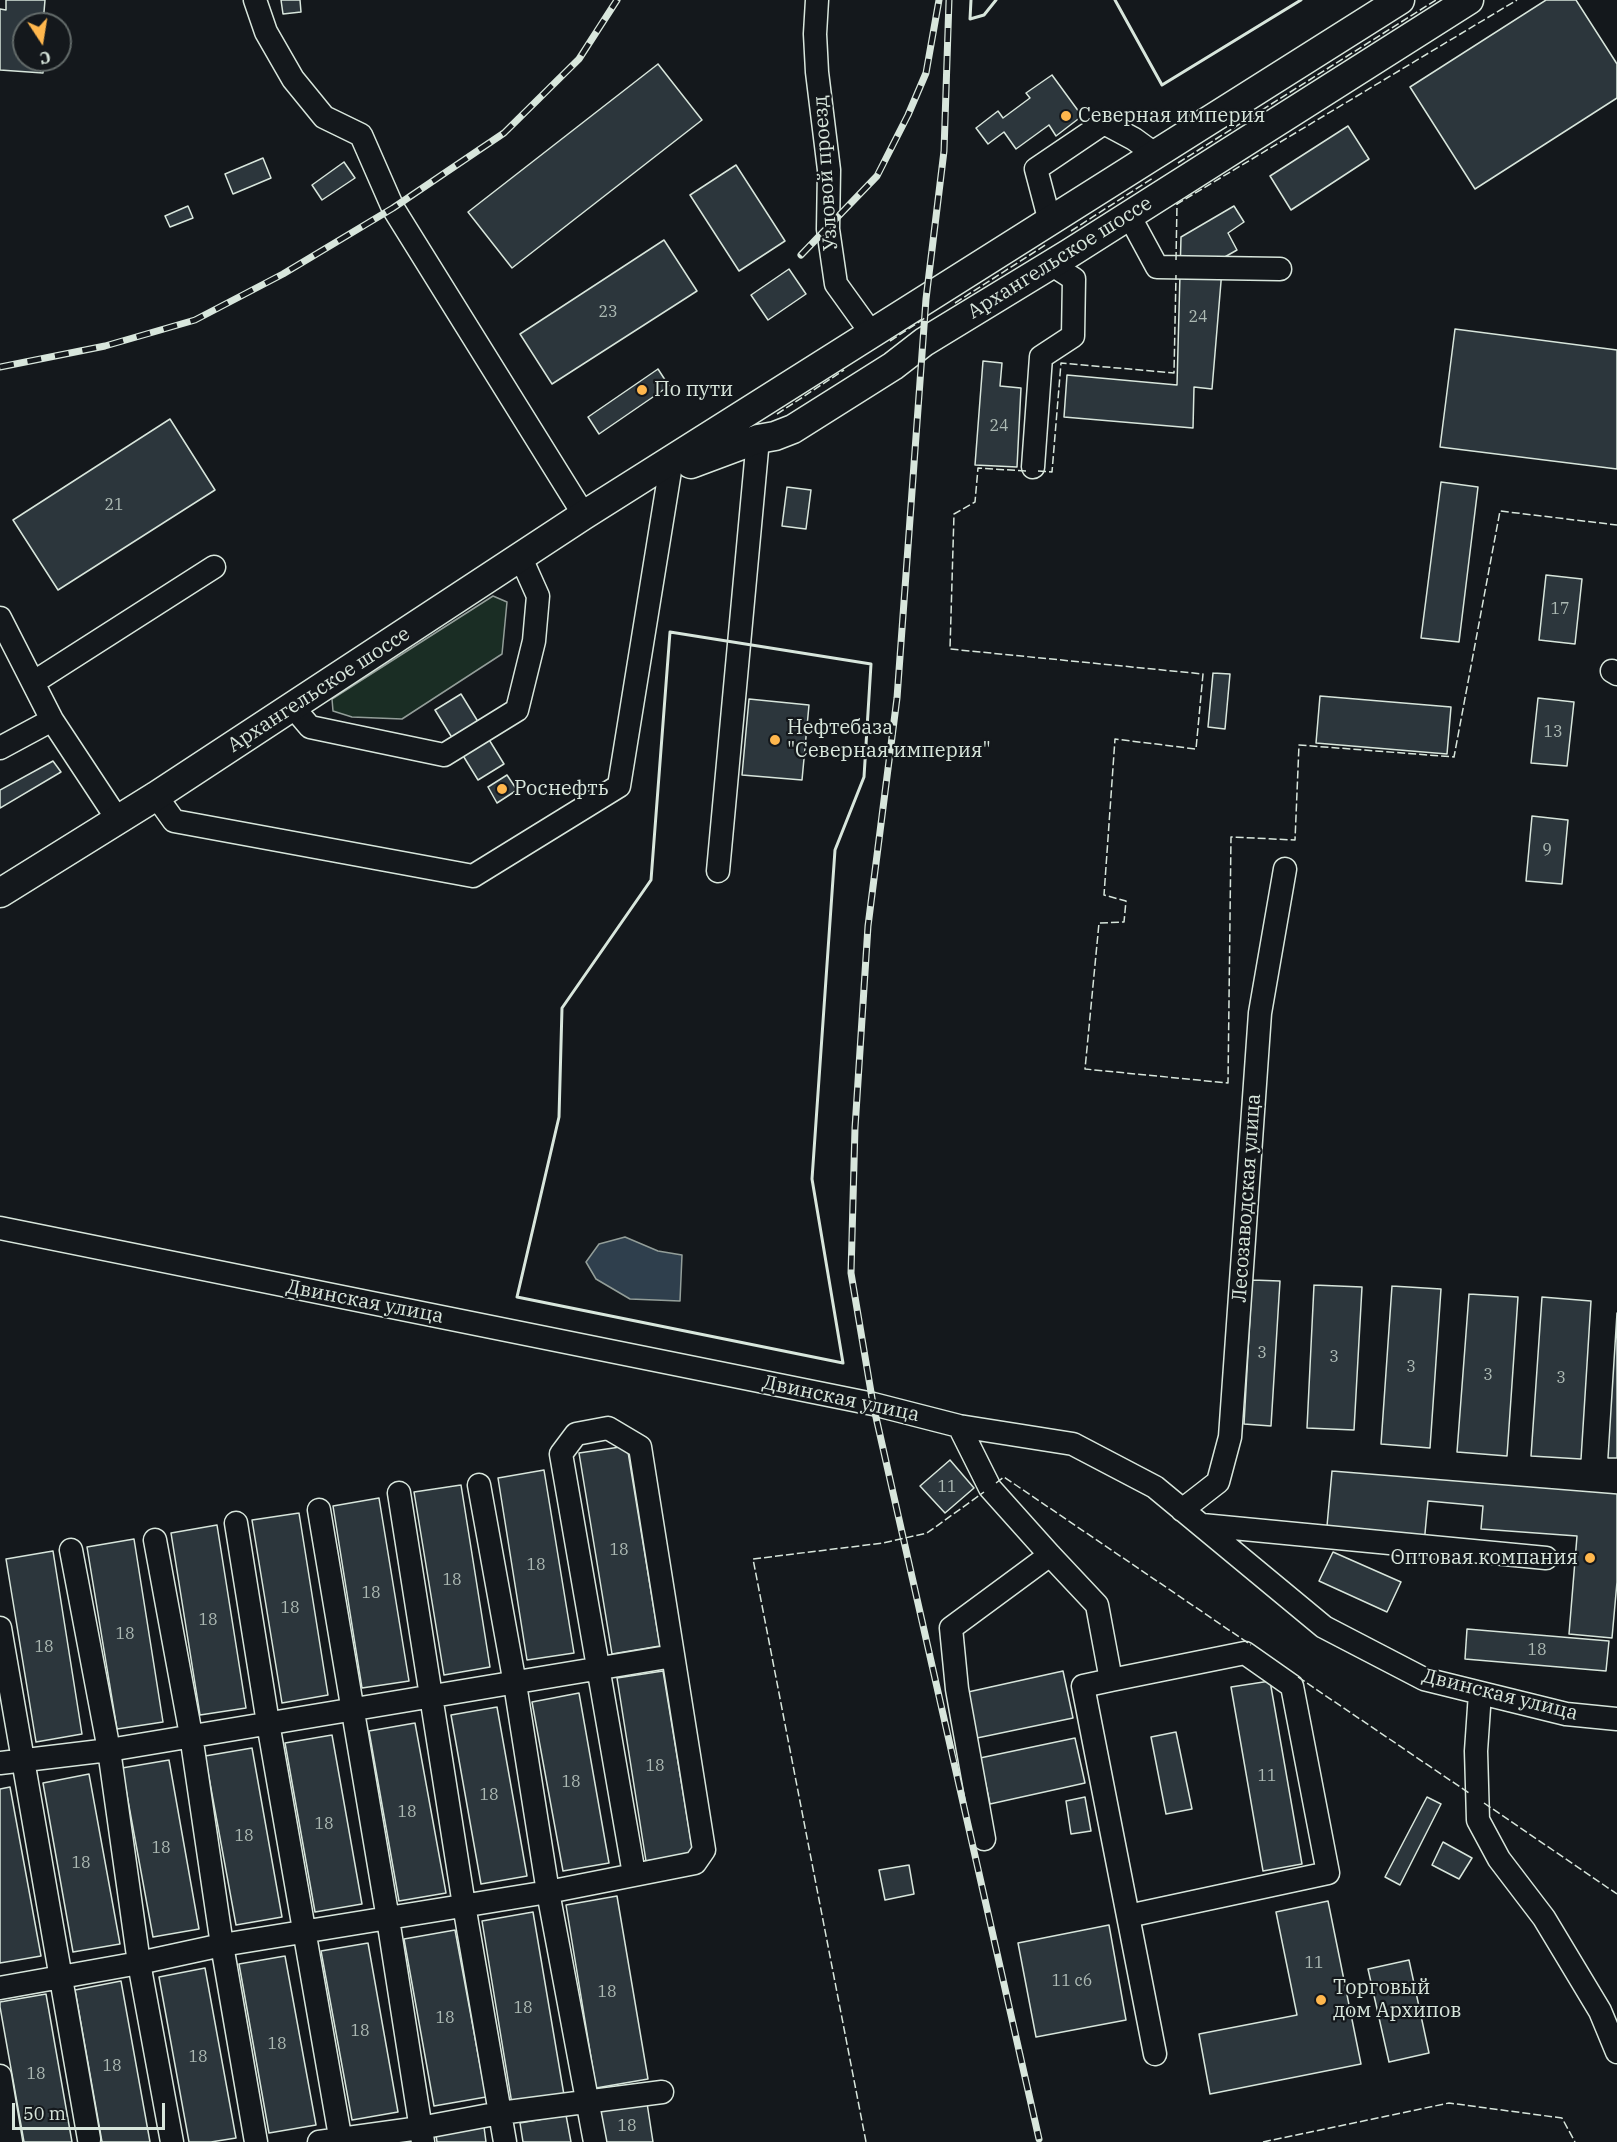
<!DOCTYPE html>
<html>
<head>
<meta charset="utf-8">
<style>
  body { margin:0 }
  #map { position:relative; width:1617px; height:2142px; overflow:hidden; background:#14181c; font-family:"IBM Plex Serif",serif }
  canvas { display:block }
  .north { position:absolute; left:12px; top:12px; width:60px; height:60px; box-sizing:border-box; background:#14181c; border:2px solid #626a69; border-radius:50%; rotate:168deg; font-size:16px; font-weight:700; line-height:24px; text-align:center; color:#d8e6dc }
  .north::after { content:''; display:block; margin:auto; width:21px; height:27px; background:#ffb74d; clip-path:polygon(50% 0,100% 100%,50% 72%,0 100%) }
  .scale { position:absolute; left:12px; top:2103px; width:153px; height:27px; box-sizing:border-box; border:3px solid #d8e6dc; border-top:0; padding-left:8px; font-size:18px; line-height:21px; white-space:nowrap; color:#d8e6dc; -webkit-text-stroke:4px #14181c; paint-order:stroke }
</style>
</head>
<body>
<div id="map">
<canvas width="1617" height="2142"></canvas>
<div class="north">С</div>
<div class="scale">50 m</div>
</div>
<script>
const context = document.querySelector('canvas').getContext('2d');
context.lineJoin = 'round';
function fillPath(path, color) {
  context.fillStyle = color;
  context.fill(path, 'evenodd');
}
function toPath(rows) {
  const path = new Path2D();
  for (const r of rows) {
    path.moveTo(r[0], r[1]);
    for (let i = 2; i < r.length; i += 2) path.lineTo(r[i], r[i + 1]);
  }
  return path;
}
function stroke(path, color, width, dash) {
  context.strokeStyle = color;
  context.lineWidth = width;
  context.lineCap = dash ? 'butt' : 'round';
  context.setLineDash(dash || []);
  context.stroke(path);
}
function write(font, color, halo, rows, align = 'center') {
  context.font = font + ' "IBM Plex Serif",serif';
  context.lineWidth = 4.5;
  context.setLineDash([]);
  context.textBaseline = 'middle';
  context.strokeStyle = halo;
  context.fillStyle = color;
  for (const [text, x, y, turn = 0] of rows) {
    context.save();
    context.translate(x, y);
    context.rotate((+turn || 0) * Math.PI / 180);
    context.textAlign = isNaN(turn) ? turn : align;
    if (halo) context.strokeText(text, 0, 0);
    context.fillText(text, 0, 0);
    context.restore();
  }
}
const green = toPath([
  [493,596,507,602,502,654,402,719,352,717,333,711,332,699,493,596]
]);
fillPath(green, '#1a2d24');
stroke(green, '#939e99', 1.5);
const water = toPath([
  [625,1237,658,1251,682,1255,680,1301,630,1299,596,1279,586,1262,599,1244,625,1237]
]);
fillPath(water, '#2f3f4d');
stroke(water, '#939e99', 1.5);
const building = toPath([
  [6,0,45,0,43,24,24,24,24,60,44,60,43,73,0,70,0,9,6,10,6,0],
  [281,0,300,0,301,12,283,14,281,0],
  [1546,0,1576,0,1617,64,1617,98,1475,189,1410,87,1546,0],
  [658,64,702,120,512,268,468,212,658,64],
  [1052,75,1082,116,1056,136,1049,125,1016,149,1004,132,988,144,976,128,998,111,1003,118,1030,98,1026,93,1052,75],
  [1348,126,1369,159,1291,210,1270,176,1348,126],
  [263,158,271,178,233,194,225,174,263,158],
  [344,162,355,178,322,200,312,185,344,162],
  [736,165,785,241,739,271,690,195,736,165],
  [188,206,193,218,170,227,165,216,188,206],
  [1234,206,1244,222,1228,233,1237,250,1223,258,1212,389,1194,387,1193,428,1064,417,1067,375,1177,385,1181,237,1234,206],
  [664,240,697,291,552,384,520,334,664,240],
  [789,269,806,294,768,320,751,295,789,269],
  [1455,329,1617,350,1617,469,1440,447,1455,329],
  [983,361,1002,363,1000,386,1021,388,1017,467,975,465,983,361],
  [658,369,669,386,599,434,588,417,658,369],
  [170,419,215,490,58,590,13,520,170,419],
  [1441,482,1478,487,1459,642,1421,638,1441,482],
  [787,487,811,490,806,529,782,526,787,487],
  [1546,575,1582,579,1575,644,1539,640,1546,575],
  [1213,673,1230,674,1225,729,1208,727,1213,673],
  [461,694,504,764,478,780,435,710,461,694],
  [1320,696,1451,707,1447,754,1316,743,1320,696],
  [1538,698,1574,702,1567,766,1531,763,1538,698],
  [749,699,809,705,802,780,742,775,749,699],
  [53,761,61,772,0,808,0,790,53,761],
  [507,775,517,790,497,803,488,787,507,775],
  [1532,816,1568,820,1562,884,1526,881,1532,816],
  [1252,1280,1280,1281,1271,1426,1244,1424,1252,1280],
  [1314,1285,1362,1287,1354,1430,1307,1428,1314,1285],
  [1392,1286,1441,1289,1430,1448,1381,1444,1392,1286],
  [1469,1294,1518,1297,1507,1456,1457,1452,1469,1294],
  [1542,1297,1591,1301,1581,1459,1531,1456,1542,1297],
  [1617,1313,1617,1458,1608,1458,1617,1313],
  [627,1446,660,1646,612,1654,579,1453,627,1446],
  [950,1460,974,1488,945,1513,920,1486,950,1460],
  [544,1470,574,1653,527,1660,498,1478,544,1470],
  [1332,1471,1617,1494,1617,1582,1612,1638,1569,1634,1577,1536,1481,1529,1483,1506,1428,1501,1424,1544,1326,1537,1332,1471],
  [461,1485,490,1667,444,1675,414,1492,461,1485],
  [379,1498,409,1681,362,1688,333,1506,379,1498],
  [299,1513,328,1695,282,1703,252,1520,299,1513],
  [217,1525,246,1708,200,1715,171,1533,217,1525],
  [134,1539,163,1722,117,1729,87,1547,134,1539],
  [53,1551,82,1734,36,1742,6,1559,53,1551],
  [1333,1552,1401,1582,1387,1612,1319,1581,1333,1552],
  [1467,1629,1609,1641,1606,1671,1465,1659,1467,1629],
  [663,1671,693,1853,646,1861,617,1678,663,1671],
  [1063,1671,1073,1718,977,1738,968,1692,1063,1671],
  [1270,1681,1302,1864,1263,1871,1231,1687,1270,1681],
  [579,1693,609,1863,563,1871,532,1702,579,1693],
  [497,1707,527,1876,481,1884,451,1715,497,1707],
  [415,1723,446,1893,399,1901,369,1731,415,1723],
  [1176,1732,1192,1809,1166,1814,1151,1737,1176,1732],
  [332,1735,362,1904,315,1912,285,1743,332,1735],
  [1075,1738,1085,1783,990,1804,980,1758,1075,1738],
  [252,1748,282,1917,236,1925,205,1756,252,1748],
  [169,1760,199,1929,153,1937,122,1768,169,1760],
  [89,1774,120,1944,73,1952,43,1783,89,1774],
  [10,1787,41,1956,0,1963,0,1789,10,1787],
  [1085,1797,1091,1831,1071,1834,1066,1801,1085,1797],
  [1427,1797,1441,1804,1400,1885,1385,1877,1427,1797],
  [1443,1842,1472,1858,1459,1879,1432,1865,1443,1842],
  [909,1865,914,1894,885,1900,879,1870,909,1865],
  [617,1896,648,2079,596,2088,566,1905,617,1896],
  [1328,1901,1361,2064,1210,2094,1199,2034,1297,2015,1276,1912,1328,1901],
  [533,1912,564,2095,512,2104,482,1921,533,1912],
  [1109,1925,1126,2020,1036,2037,1018,1943,1109,1925],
  [455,1930,486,2097,434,2106,404,1939,455,1930],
  [368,1943,398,2112,352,2120,321,1951,368,1943],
  [285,1956,316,2125,269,2133,239,1964,285,1956],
  [1409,1960,1429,2053,1389,2062,1368,1969,1409,1960],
  [205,1968,236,2138,211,2142,189,2142,159,1977,205,1968],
  [121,1981,150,2142,102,2142,75,1990,121,1981],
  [46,1994,72,2142,24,2142,0,2007,0,2002,46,1994],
  [647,2103,653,2142,606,2142,600,2110,647,2103],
  [566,2115,571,2142,523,2142,520,2123,566,2115],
  [484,2127,486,2142,437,2142,436,2135,484,2127]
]);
fillPath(building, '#2c363c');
stroke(building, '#d8e6dc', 1.5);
const minor = toPath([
  [255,0,266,32,293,79,324,117,361,135,393,208,584,515],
  [817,0,815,34,817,72,829,170,828,229,836,284,872,334],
  [1131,219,1157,267,1280,269],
  [1050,222,1036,169,1104,123,1134,139,1156,155],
  [1033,467,1041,357,1073,336,1074,279,1051,264],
  [0,618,52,720,118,820],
  [1612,671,1617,674],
  [34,682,214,567],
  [293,707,310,727,444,755,517,710,534,641,538,596,521,558],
  [0,748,52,720],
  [156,796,174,821,473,876,619,786,670,471],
  [718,871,758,439],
  [0,1228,873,1404,959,1426,1073,1444,1155,1487,1324,1627,1424,1679,1566,1714,1617,1719],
  [959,1426,990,1488,1050,1555,1097,1605,1111,1680,1083,1686,1155,2054],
  [479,1485,515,1684,548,1892,595,2142],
  [399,1493,464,1905,505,2142],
  [319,1510,388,1919,423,2142],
  [1182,1510,1218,1482,1230,1437,1260,1013,1285,869],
  [236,1523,268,1723,341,2142],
  [1202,1525,1546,1558],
  [155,1540,191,1735,222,1945,256,2142],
  [71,1550,109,1750,139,1963,172,2142],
  [0,1628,89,2139],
  [1111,1680,1245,1653,1292,1686,1328,1873,1128,1916],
  [1480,1693,1476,1751,1478,1820,1499,1859,1544,1918,1600,2011,1617,2052],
  [0,1763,109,1750,673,1656],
  [984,1839,957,1689,951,1628,1050,1555],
  [0,1988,139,1963,222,1945,548,1892,695,1863,704,1850,640,1447,608,1428,576,1434,561,1454,634,1874],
  [0,2076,11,2142],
  [319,2142,420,2128,500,2113,662,2092]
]);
const major = toPath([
  [691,464,758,439,775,436,793,429,893,366,924,342,1070,253,1469,0],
  [0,893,156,796,584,515,1400,0]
]);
stroke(minor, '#d8e6dc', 25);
stroke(major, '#d8e6dc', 31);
stroke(minor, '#14181c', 22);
stroke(major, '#14181c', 28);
const rail = toPath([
  [949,0,944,151,926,299,897,698,868,926,855,1128,851,1273,873,1404,1039,2139],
  [801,255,877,176,908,115,926,73,939,0],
  [0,367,105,346,195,320,283,274,393,208,504,133,579,59,617,0]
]);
stroke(rail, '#d8e6dc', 7);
stroke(rail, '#14181c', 4.5, [14]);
stroke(toPath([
  [1178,163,1436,0],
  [1071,231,1153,178],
  [1176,260,1177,204,1517,0],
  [955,303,1047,244],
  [890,341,925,318],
  [777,414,844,370],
  [1026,471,978,468,975,502,954,514,950,649,1203,674,1196,749,1115,739,1104,895,1126,901,1124,922,1099,923,1085,1069,1228,1083,1231,837,1295,840,1299,745,1454,757,1500,511,1617,525],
  [1038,471,1052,472,1061,363,1174,373,1176,275],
  [996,1483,1004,1477,1251,1645],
  [1298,1677,1469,1793],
  [1484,1803,1617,1894],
  [866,2142,753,1559,883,1543,927,1533,984,1492],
  [1263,2142,1449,2103,1562,2118,1575,2142]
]), '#d8e6dc', 1.5, [8, 3]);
stroke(toPath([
  [971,0,970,19,984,15,996,0],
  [1115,0,1162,85,1301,0],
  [670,632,871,664,864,777,835,850,812,1179,843,1363,517,1297,559,1117,562,1008,651,880,670,632]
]), '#d8e6dc', 3);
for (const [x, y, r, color] of [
  [1066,116,6,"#ffb74d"],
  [642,390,6,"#ffb74d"],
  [775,740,6,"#ffb74d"],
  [502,789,6,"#ffb74d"],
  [1590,1558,6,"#ffb74d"],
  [1321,2000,6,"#ffb74d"]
]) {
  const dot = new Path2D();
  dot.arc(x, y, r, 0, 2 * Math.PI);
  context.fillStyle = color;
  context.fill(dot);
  stroke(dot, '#14181c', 2);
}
write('16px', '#adbab4', null, [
  ["23",608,312],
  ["24",1198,317],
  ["24",999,426],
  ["21",114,505],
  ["17",1560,609],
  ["13",1553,732],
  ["9",1547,850],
  ["3",1262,1353],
  ["3",1334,1357],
  ["3",1411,1367],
  ["3",1488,1375],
  ["3",1561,1378],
  ["11",947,1487],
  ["18",619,1550],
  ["18",536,1565],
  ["18",452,1580],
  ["18",371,1593],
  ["18",290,1608],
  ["18",208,1620],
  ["18",125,1634],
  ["18",44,1647],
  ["18",1537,1650],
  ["18",655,1766],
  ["11",1267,1776],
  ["18",571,1782],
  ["18",489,1795],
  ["18",407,1812],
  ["18",324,1824],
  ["18",244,1836],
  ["18",161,1848],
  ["18",81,1863],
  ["11",1314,1963],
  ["11 с6",1072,1981],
  ["18",607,1992],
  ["18",523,2008],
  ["18",445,2018],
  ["18",360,2031],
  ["18",277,2044],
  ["18",198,2057],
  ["18",112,2066],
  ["18",36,2074],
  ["18",627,2126]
]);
write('20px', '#d8e6dc', '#14181c', [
  ["Северная империя",1078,116],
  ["По пути",654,390],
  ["Нефтебаза",787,728],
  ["\"Северная империя\"",787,751],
  ["Роснефть",514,789],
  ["Оптовая компания",1578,1558,"right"],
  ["Торговый",1333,1988],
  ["дом Архипов",1333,2011]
], 'left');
write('20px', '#d8e6dc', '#14181c', [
  ["Узловой проезд",826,173,-94],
  ["Архангельское шоссе",1060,258,-32],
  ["Архангельское шоссе",319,690,-33],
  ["Лесозаводская улица",1247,1198,-86],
  ["Двинская улица",365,1302,11],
  ["Двинская улица",841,1399,12],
  ["Двинская улица",1500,1695,14]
]);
</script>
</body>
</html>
